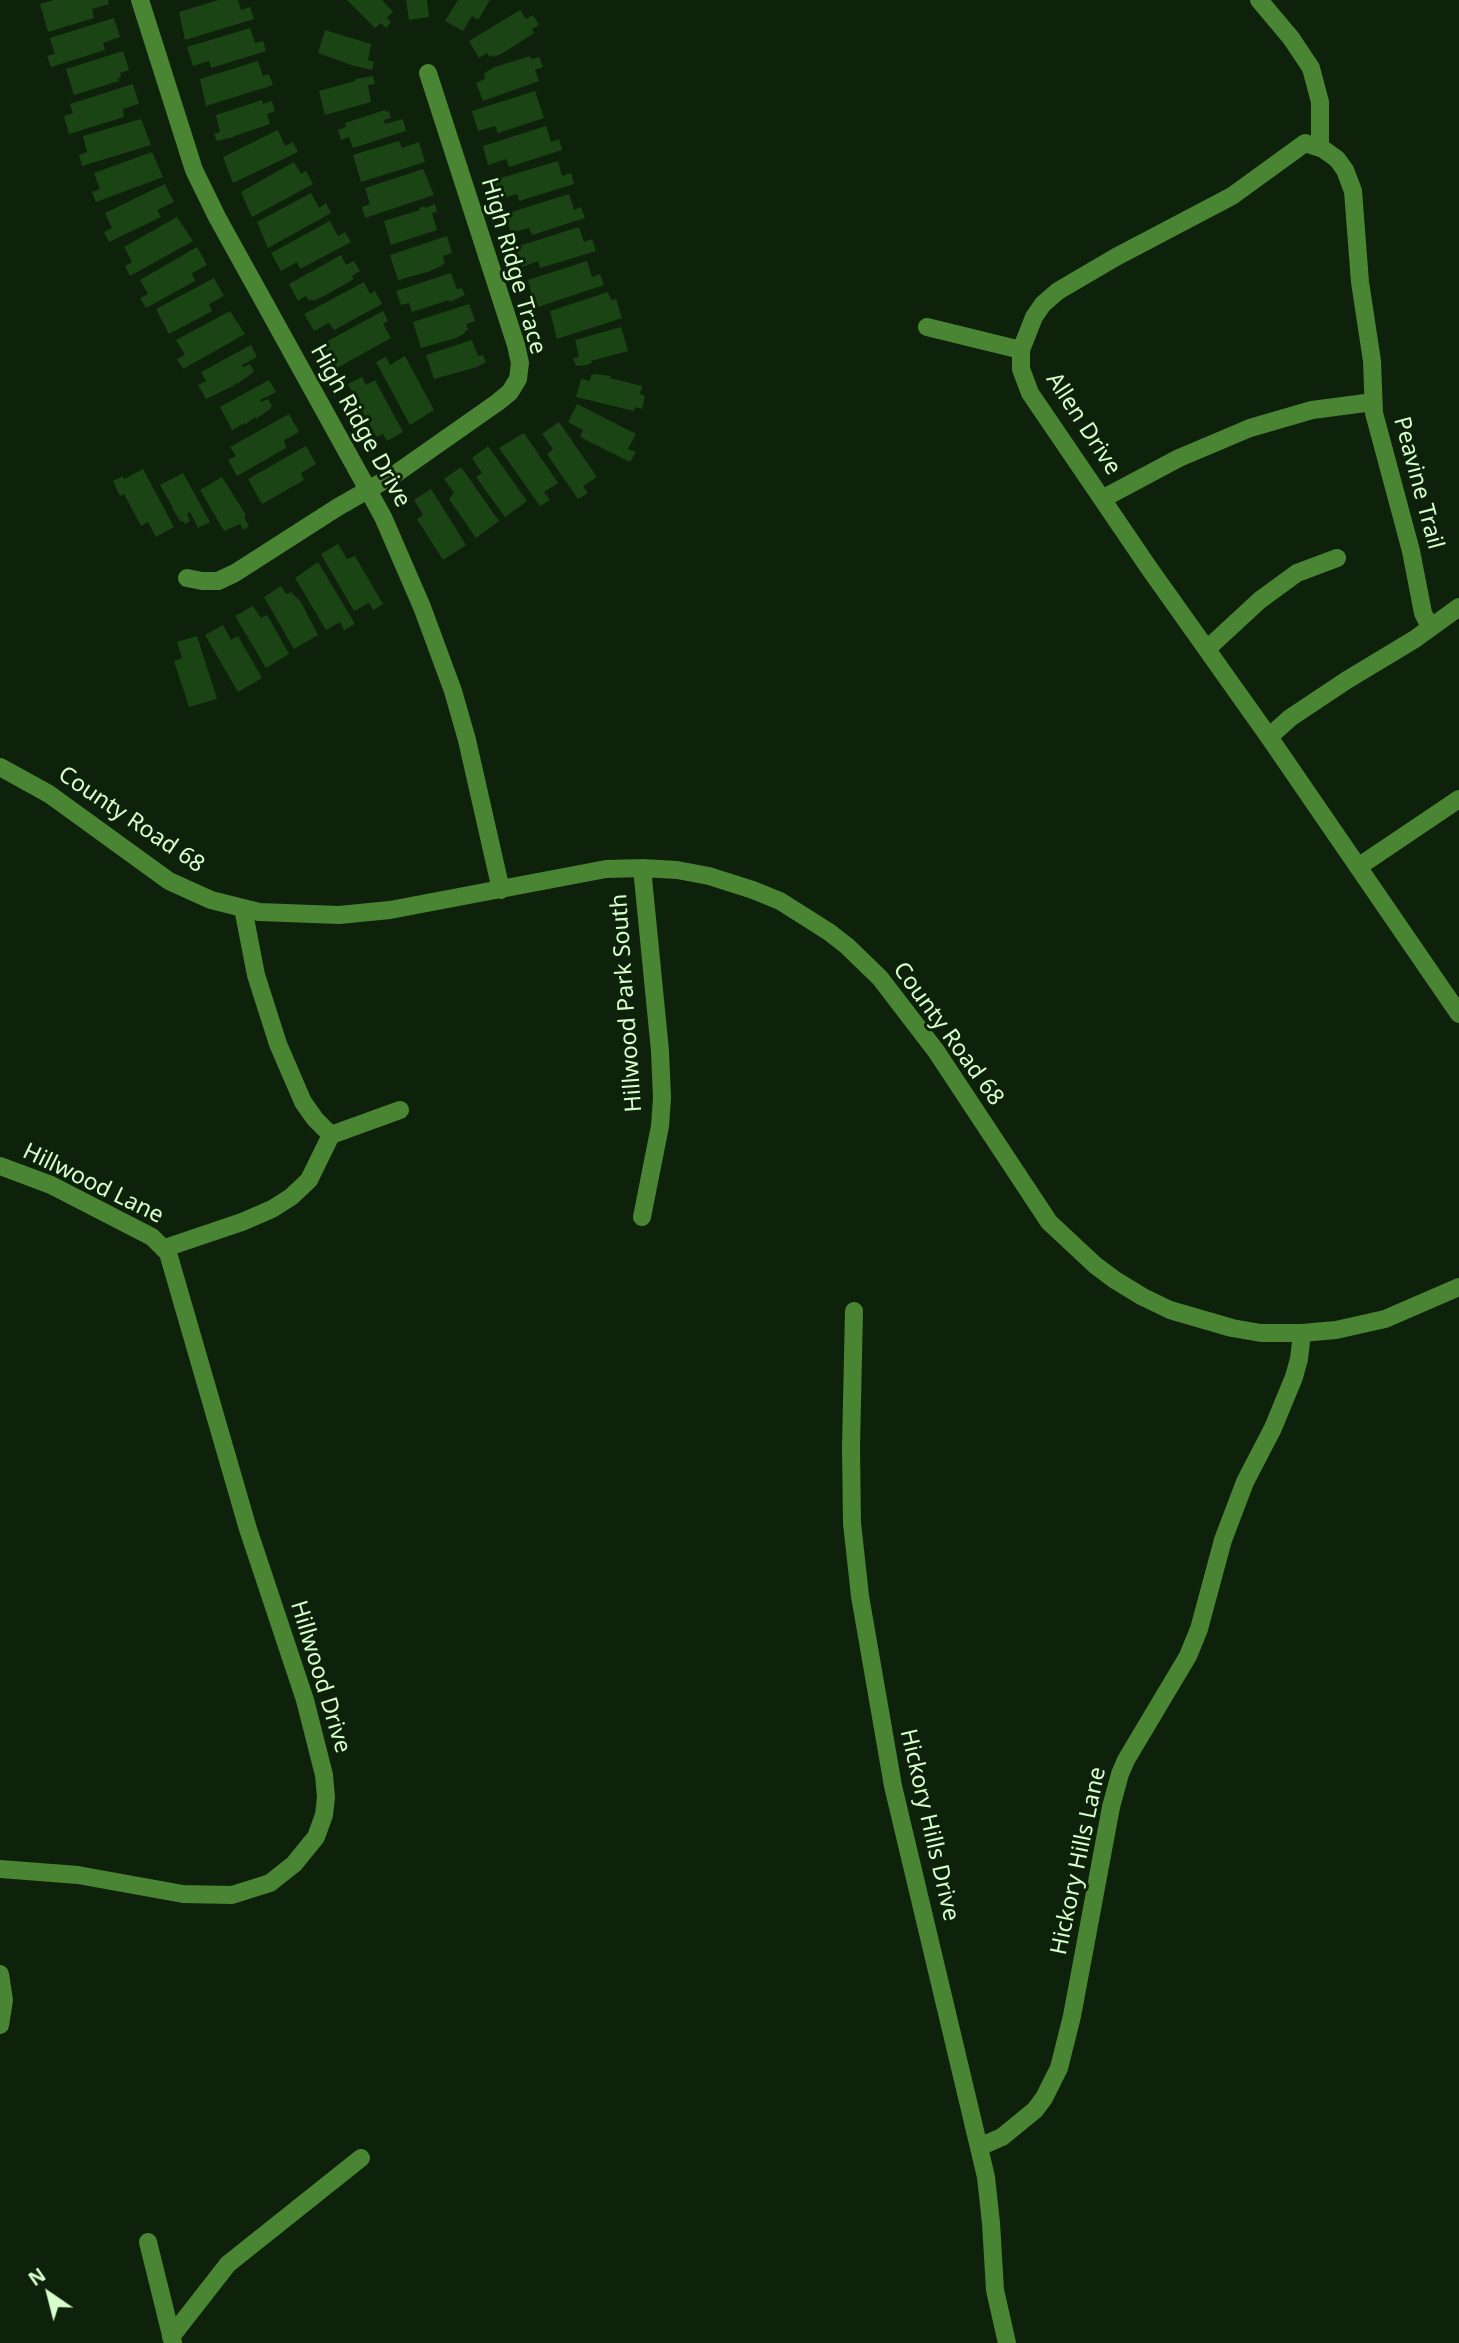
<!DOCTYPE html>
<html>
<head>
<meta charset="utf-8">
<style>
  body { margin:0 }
  #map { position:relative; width:1459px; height:2343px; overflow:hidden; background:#0e210b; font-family:"Noto Sans",sans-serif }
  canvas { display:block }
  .north { position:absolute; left:14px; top:2259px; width:70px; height:70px; -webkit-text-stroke:5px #0e210b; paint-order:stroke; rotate:325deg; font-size:19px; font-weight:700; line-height:28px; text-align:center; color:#d6ffcb }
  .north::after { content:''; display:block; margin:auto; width:24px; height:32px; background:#d6ffcb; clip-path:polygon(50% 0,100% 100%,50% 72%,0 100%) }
</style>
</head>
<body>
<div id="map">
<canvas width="1459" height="2343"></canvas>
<div class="north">N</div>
</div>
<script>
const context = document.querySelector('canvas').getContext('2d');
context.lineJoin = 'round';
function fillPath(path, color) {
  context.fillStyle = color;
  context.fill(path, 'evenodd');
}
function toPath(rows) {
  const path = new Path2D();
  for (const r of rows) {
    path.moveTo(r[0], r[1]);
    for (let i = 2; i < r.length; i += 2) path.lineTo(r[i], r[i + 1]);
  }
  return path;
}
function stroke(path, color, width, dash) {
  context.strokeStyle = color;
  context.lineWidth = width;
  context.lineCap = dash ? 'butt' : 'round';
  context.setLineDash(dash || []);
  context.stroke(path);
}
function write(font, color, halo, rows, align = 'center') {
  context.font = font + ' "Noto Sans",sans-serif';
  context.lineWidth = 6;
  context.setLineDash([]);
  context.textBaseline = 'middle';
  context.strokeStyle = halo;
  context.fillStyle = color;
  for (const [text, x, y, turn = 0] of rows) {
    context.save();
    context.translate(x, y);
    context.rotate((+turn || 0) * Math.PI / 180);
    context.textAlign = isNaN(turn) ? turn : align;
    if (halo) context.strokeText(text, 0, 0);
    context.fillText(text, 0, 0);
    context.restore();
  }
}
fillPath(toPath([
  [54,0,108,0,109,4,92,9,94,18,48,32,40,4],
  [219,0,238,0,241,10,250,7,254,19,185,40,179,12],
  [347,0,382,0,393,12,387,17,391,22,386,28,381,23,375,28],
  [406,0,427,0,429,17,409,20],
  [458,0,490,0,478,20,472,16,463,31,445,21],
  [520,10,526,19,533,15,539,25,532,29,534,33,503,53,494,57,493,55,490,57,487,53,479,58,469,41],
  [114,18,120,37,103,43,105,50,51,67,47,56,55,54,50,38],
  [250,28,255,43,263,41,266,51,211,68,209,61,193,66,187,47],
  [325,30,371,44,368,60,374,62,372,70,354,66,318,53],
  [123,51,129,70,120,73,121,77,118,78,119,81,74,95,66,69],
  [530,56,531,59,539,57,543,67,535,70,539,81,483,101,476,83,485,79,484,75,486,72,495,67],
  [258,61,263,76,269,74,273,85,206,106,200,79],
  [373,76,375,84,368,85,371,102,325,115,319,91,355,81,355,79],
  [133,84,139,104,123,109,124,117,69,134,64,116,73,113,70,104],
  [535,91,544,118,498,133,495,126,478,131,472,111],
  [262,100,263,104,272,101,275,111,267,114,270,124,234,136,234,137,217,141,214,134,220,132,216,115],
  [385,110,386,112,389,111,391,118,384,120,385,124,403,119,406,131,353,148,349,137,341,140,338,130,346,127,345,123],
  [141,119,151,145,82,166,79,155,87,152,83,136],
  [546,126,551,142,559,139,562,150,509,167,506,159,488,165,483,146],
  [278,130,285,146,293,142,298,152,233,183,223,157],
  [399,141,402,148,419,142,425,162,361,182,353,155],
  [152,152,163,177,96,202,92,192,100,189,94,173],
  [558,161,562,176,571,173,574,184,519,201,517,194,500,199,494,180],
  [294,162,301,174,306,171,313,184,252,217,241,192],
  [423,169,434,195,365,218,362,207,370,204,365,188],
  [165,184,174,202,157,210,161,217,109,242,104,232,112,228,105,213],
  [311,193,319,208,326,203,331,213,268,248,257,222],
  [569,194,574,210,581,207,585,218,532,235,529,228,511,233,505,214],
  [435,204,437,212,432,213,437,230,391,245,384,221,420,210,419,208,425,206,425,208],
  [177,217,193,241,130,276,125,266,132,262,124,247],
  [330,221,338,236,345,232,351,242,300,269,297,262,281,271,271,253],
  [579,227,584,242,592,239,596,251,540,268,538,261,522,267,516,247],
  [447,236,452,253,443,256,445,263,442,264,443,265,428,272,398,280,390,255],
  [197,247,207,265,192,273,195,281,146,308,140,298,148,294,140,280],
  [341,255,346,265,354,261,360,271,352,276,354,279,322,297,313,301,312,299,309,301,306,296,298,301,289,284],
  [587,261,592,277,600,274,604,285,535,308,528,280],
  [451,273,457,289,462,288,465,295,450,302,449,300,412,312,409,303,401,305,396,291],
  [214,278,224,296,209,304,212,311,169,334,156,309],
  [364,282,370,294,375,291,382,304,334,330,329,323,314,331,304,314],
  [608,292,611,300,616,299,622,318,557,339,550,311],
  [469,304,475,321,466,324,468,330,465,331,465,333,456,338,421,348,413,322],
  [230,311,245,334,183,369,177,359,185,355,176,340],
  [383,311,388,321,383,324,391,338,337,368,322,344],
  [621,327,628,351,591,361,592,363,586,365,576,366,573,358,579,357,575,340],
  [472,340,478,356,483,355,486,362,477,367,434,379,426,355],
  [251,345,257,357,242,365,243,367,250,364,254,371,251,374,237,384,236,383,233,386,206,399,198,385,206,381,201,372],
  [405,356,434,410,410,425,376,362,386,357,390,365],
  [594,374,611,376,610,378,642,386,640,394,645,396,642,409,635,407,634,411,576,397,581,379,590,381,591,375],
  [362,377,366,385,375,380,403,432,387,441,383,434,377,437,375,434,348,384],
  [269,380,276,392,260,400,261,402,268,399,272,406,270,409,256,419,255,417,245,425,245,423,232,430,220,407],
  [577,404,636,434,628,449,636,452,630,462,580,437,583,430,568,422],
  [289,414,299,432,284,440,286,448,237,476,228,460,236,456,230,447],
  [559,422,597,477,583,486,588,493,578,499,547,454,553,449,542,434],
  [524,433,558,483,544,492,550,500,540,506,499,448],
  [306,446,316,464,301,473,304,480,262,504,248,479],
  [488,446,527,501,505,517,476,477,482,473,472,458],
  [461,467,499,521,476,538,449,499,454,493,444,479],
  [143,469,174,527,156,537,148,522,141,526,124,494,120,496,113,481,123,476,124,479],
  [183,473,210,522,198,528,190,512,187,514,190,521,185,524,183,521,181,522,172,508,173,508,160,485],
  [222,477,246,515,244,517,249,526,243,530,240,524,224,531,200,490],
  [431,489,466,545,443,560,417,519,423,515,414,500],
  [338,544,347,559,355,556,383,604,373,610,369,603,354,611,321,554],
  [318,562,355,624,344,630,340,622,326,630,295,578],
  [281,586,286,594,291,592,301,602,318,635,294,649,264,597],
  [253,606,261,618,266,615,269,618,289,654,266,668,235,616],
  [223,625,231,640,238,636,262,678,238,692,205,635],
  [197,636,217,699,189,707,174,661,182,658,177,642]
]), '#1b4415');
stroke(toPath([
  [140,0,194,170,217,217,383,517,422,607,453,691,467,740,501,890],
  [1259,0,1291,38,1311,68,1320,102,1320,148],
  [927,327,1021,350],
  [1102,499,1179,458,1250,428,1312,410,1373,402],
  [187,578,202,581,218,581,235,573,338,507,394,475,498,402,510,392,518,379,520,363,516,345,428,73],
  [1430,627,1423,613,1411,551,1374,413,1372,361,1360,282,1353,191,1345,170,1337,159,1323,149,1305,143,1232,196,1116,257,1058,291,1043,304,1034,317,1021,350,1021,369,1030,393,1149,568,1269,737,1459,1014],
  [1207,649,1260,600,1297,573,1337,558],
  [1269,737,1290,718,1347,680,1415,639,1459,607],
  [0,767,49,794,169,881,211,900,259,912,339,915,390,910,606,869,642,868,677,870,709,876,753,890,780,901,829,932,847,946,880,978,936,1051,1049,1222,1095,1265,1115,1280,1143,1297,1170,1310,1232,1328,1261,1333,1302,1333,1336,1330,1385,1319,1459,1287],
  [1358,867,1459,799],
  [243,908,256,975,278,1044,303,1102,315,1119,331,1135],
  [331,1135,400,1110],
  [0,1166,51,1185,152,1237,168,1253,248,1529,305,1700,324,1775,326,1797,324,1815,316,1837,294,1864,270,1883,232,1895,183,1894,78,1875,0,1869],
  [642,1217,660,1126,662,1098,660,1051,642,868],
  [165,1248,242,1222,272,1209,291,1197,309,1180,331,1135],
  [854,1311,851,1447,852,1523,860,1596,893,1786,986,2177,991,2223,995,2290,1007,2343],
  [0,1974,4,2000,0,2025],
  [979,2147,1002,2137,1035,2110,1044,2098,1059,2068,1072,2016,1111,1807,1120,1774,1126,1760,1188,1656,1199,1629,1223,1540,1245,1482,1273,1428,1294,1377,1299,1359,1302,1333],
  [148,2242,173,2343],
  [171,2337,228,2264,361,2158]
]), '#498532', 18);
write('23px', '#d6ffcb', '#0e210b', [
  ["High Ridge Trace",513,266,74],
  ["Allen Drive",1083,424,57],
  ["High Ridge Drive",360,426,61],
  ["Peavine Trail",1418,483,75],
  ["County Road 68",131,820,34],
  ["Hillwood Park South",627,1003,-94],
  ["County Road 68",948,1034,54],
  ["Hillwood Lane",93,1184,26],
  ["Hillwood Drive",320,1677,73],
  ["Hickory Hills Drive",929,1825,77],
  ["Hickory Hills Lane",1079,1861,-78]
]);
</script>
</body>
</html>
